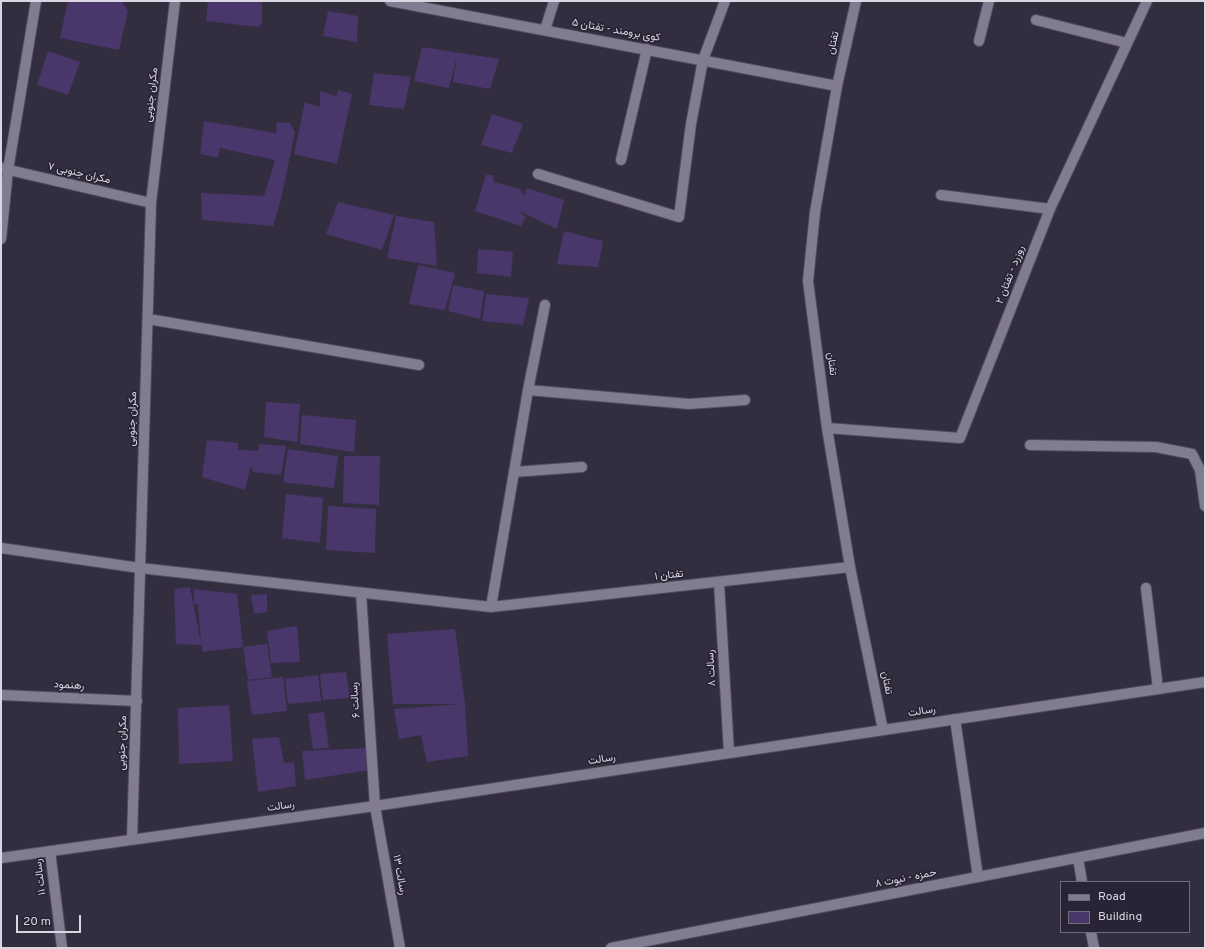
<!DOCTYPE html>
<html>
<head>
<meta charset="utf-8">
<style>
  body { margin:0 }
  #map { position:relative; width:1206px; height:949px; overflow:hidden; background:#332e3f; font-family:Overpass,sans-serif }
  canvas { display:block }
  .frame { position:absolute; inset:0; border:2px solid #dad7e2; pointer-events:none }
  .legend { position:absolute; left:1060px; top:881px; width:130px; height:52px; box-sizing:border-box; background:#292435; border:1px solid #706c7a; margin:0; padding:5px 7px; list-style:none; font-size:12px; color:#dad7e2 }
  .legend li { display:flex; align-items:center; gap:8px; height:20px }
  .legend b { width:20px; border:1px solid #706c7a }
  .scale { position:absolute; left:16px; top:915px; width:65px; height:18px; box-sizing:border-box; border:2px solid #dad7e2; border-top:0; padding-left:5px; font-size:12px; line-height:14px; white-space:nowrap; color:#dad7e2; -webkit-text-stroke:3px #292435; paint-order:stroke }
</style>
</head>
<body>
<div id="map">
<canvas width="1206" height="949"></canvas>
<div class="frame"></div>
<ul class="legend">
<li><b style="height:5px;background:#827c90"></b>Road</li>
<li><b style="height:11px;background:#49366b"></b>Building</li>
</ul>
<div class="scale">20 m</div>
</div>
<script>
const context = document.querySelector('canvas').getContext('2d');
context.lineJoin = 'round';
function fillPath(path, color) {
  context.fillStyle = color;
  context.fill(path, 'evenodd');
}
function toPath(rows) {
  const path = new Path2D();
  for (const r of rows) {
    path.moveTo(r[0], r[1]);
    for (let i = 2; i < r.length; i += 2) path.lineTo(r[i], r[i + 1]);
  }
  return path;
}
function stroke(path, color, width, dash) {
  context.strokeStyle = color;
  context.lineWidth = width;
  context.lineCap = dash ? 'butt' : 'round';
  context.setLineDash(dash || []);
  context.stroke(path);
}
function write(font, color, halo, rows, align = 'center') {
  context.font = font + ' Overpass,Vazirmatn,sans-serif';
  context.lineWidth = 3.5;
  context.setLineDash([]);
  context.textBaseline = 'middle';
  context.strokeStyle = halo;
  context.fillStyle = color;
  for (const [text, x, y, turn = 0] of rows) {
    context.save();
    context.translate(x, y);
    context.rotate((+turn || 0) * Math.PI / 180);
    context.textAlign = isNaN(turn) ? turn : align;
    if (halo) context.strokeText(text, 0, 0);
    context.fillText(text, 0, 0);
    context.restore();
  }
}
fillPath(toPath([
  [68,1,122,1,128,11,119,50,60,38],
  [208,1,262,1,262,24,258,27,206,21],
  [328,11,358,16,357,42,323,36],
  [422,47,499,59,490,89,453,82,457,56,449,88,414,81],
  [48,51,80,62,68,95,37,85],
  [374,73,411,77,404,109,369,105],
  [338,90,352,94,337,164,294,154,305,102,320,107,320,91,336,96],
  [492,114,523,124,512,153,481,145],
  [204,121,276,133,277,122,290,123,295,132,281,199,273,226,202,220,201,193,264,196,275,160,220,148,218,158,200,154],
  [486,175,493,175,494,182,520,189,524,196,527,188,564,200,557,229,519,211,526,217,521,226,475,211],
  [338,202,394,215,382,250,326,234],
  [396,216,434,222,437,266,387,258],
  [564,231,603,241,598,267,557,264],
  [478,249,513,252,511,277,477,273],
  [418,265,455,273,445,310,409,304],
  [453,285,484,291,480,319,448,311],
  [486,294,529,298,523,325,482,321],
  [266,402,300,404,297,442,264,437],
  [302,415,356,420,354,452,300,444],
  [207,440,238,443,238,450,258,451,259,444,286,446,281,475,253,472,251,465,245,490,202,477],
  [288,449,338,456,334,488,283,482],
  [344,456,380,456,379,505,343,503],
  [286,494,323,498,320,543,282,538],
  [328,506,376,509,375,553,326,550],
  [190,587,201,643,198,605,194,604,194,589,237,594,243,647,202,652,202,645,176,644,174,589],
  [267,594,267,612,254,614,251,595],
  [297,626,300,662,271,663,267,631],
  [455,629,465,704,468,756,427,762,421,735,399,739,394,709,461,704,393,704,387,634],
  [267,644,272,677,248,680,243,647],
  [346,672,350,698,323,700,320,674],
  [318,675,321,701,288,704,285,679],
  [283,677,287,711,252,715,247,681],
  [229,705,233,761,179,764,178,708],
  [324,712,329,748,313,749,308,714],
  [279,737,284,763,294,762,296,786,258,792,252,739],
  [369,748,370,770,305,780,302,751]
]), '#49366b');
const lane = toPath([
  [8,170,36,1]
]);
const street = toPath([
  [390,1,837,86],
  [1036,20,1127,43],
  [545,30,554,1],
  [979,41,989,1],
  [621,160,647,49],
  [1,168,151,203],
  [538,174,679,217,691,124,703,60,725,1],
  [941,195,1050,209],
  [1,239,8,170],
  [148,319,419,365],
  [528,390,545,305],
  [827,428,960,438,1050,209,1147,1],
  [1030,445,1156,447,1192,454,1200,470,1205,506],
  [514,472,582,467],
  [1,548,140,568,491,607,528,390,689,404,745,400],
  [719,582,729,753],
  [1146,588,1158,689],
  [361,593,375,806,400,948],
  [491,607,850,567],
  [1,695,137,701],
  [955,719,978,877],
  [132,839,151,203,175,1],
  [50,851,62,948],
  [1078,858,1082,882],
  [1091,932,1094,948],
  [611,948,1205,833]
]);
const secondary = toPath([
  [856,1,837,86,815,212,808,281,827,428,850,567,883,730],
  [1,858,375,806,1205,682]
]);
stroke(lane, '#504c5b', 12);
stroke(street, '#504c5b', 12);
stroke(secondary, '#504c5b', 12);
stroke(lane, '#827c90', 10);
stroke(street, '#827c90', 10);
stroke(secondary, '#827c90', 10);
write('11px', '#dad7e2', '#292435', [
  ["کوی برومند - تفتان ۵",616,31,10],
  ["تفتان",834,43,-77],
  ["مکران جنوبی",152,95,-83],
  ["مکران جنوبی ۷",79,174,13],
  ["روزرد - تفتان ۲",1011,275,-69],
  ["تفتان",831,364,83],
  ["مکران جنوبی",133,419,-88],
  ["تفتان ۱",669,576,-6],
  ["رسالت ۸",712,668,-93],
  ["تفتان",886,683,79],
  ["رهنمود",69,686,3],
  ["رسالت ۶",356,700,-94],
  ["رسالت",922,712,-9],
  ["مکران جنوبی",123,743,-88],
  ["رسالت",602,760,-9],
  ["رسالت",281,807,-8],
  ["رسالت ۱۳",399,875,80],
  ["رسالت ۱۱",41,877,-97],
  ["حمزه - نبوت ۸",906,879,-11]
]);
</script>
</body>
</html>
